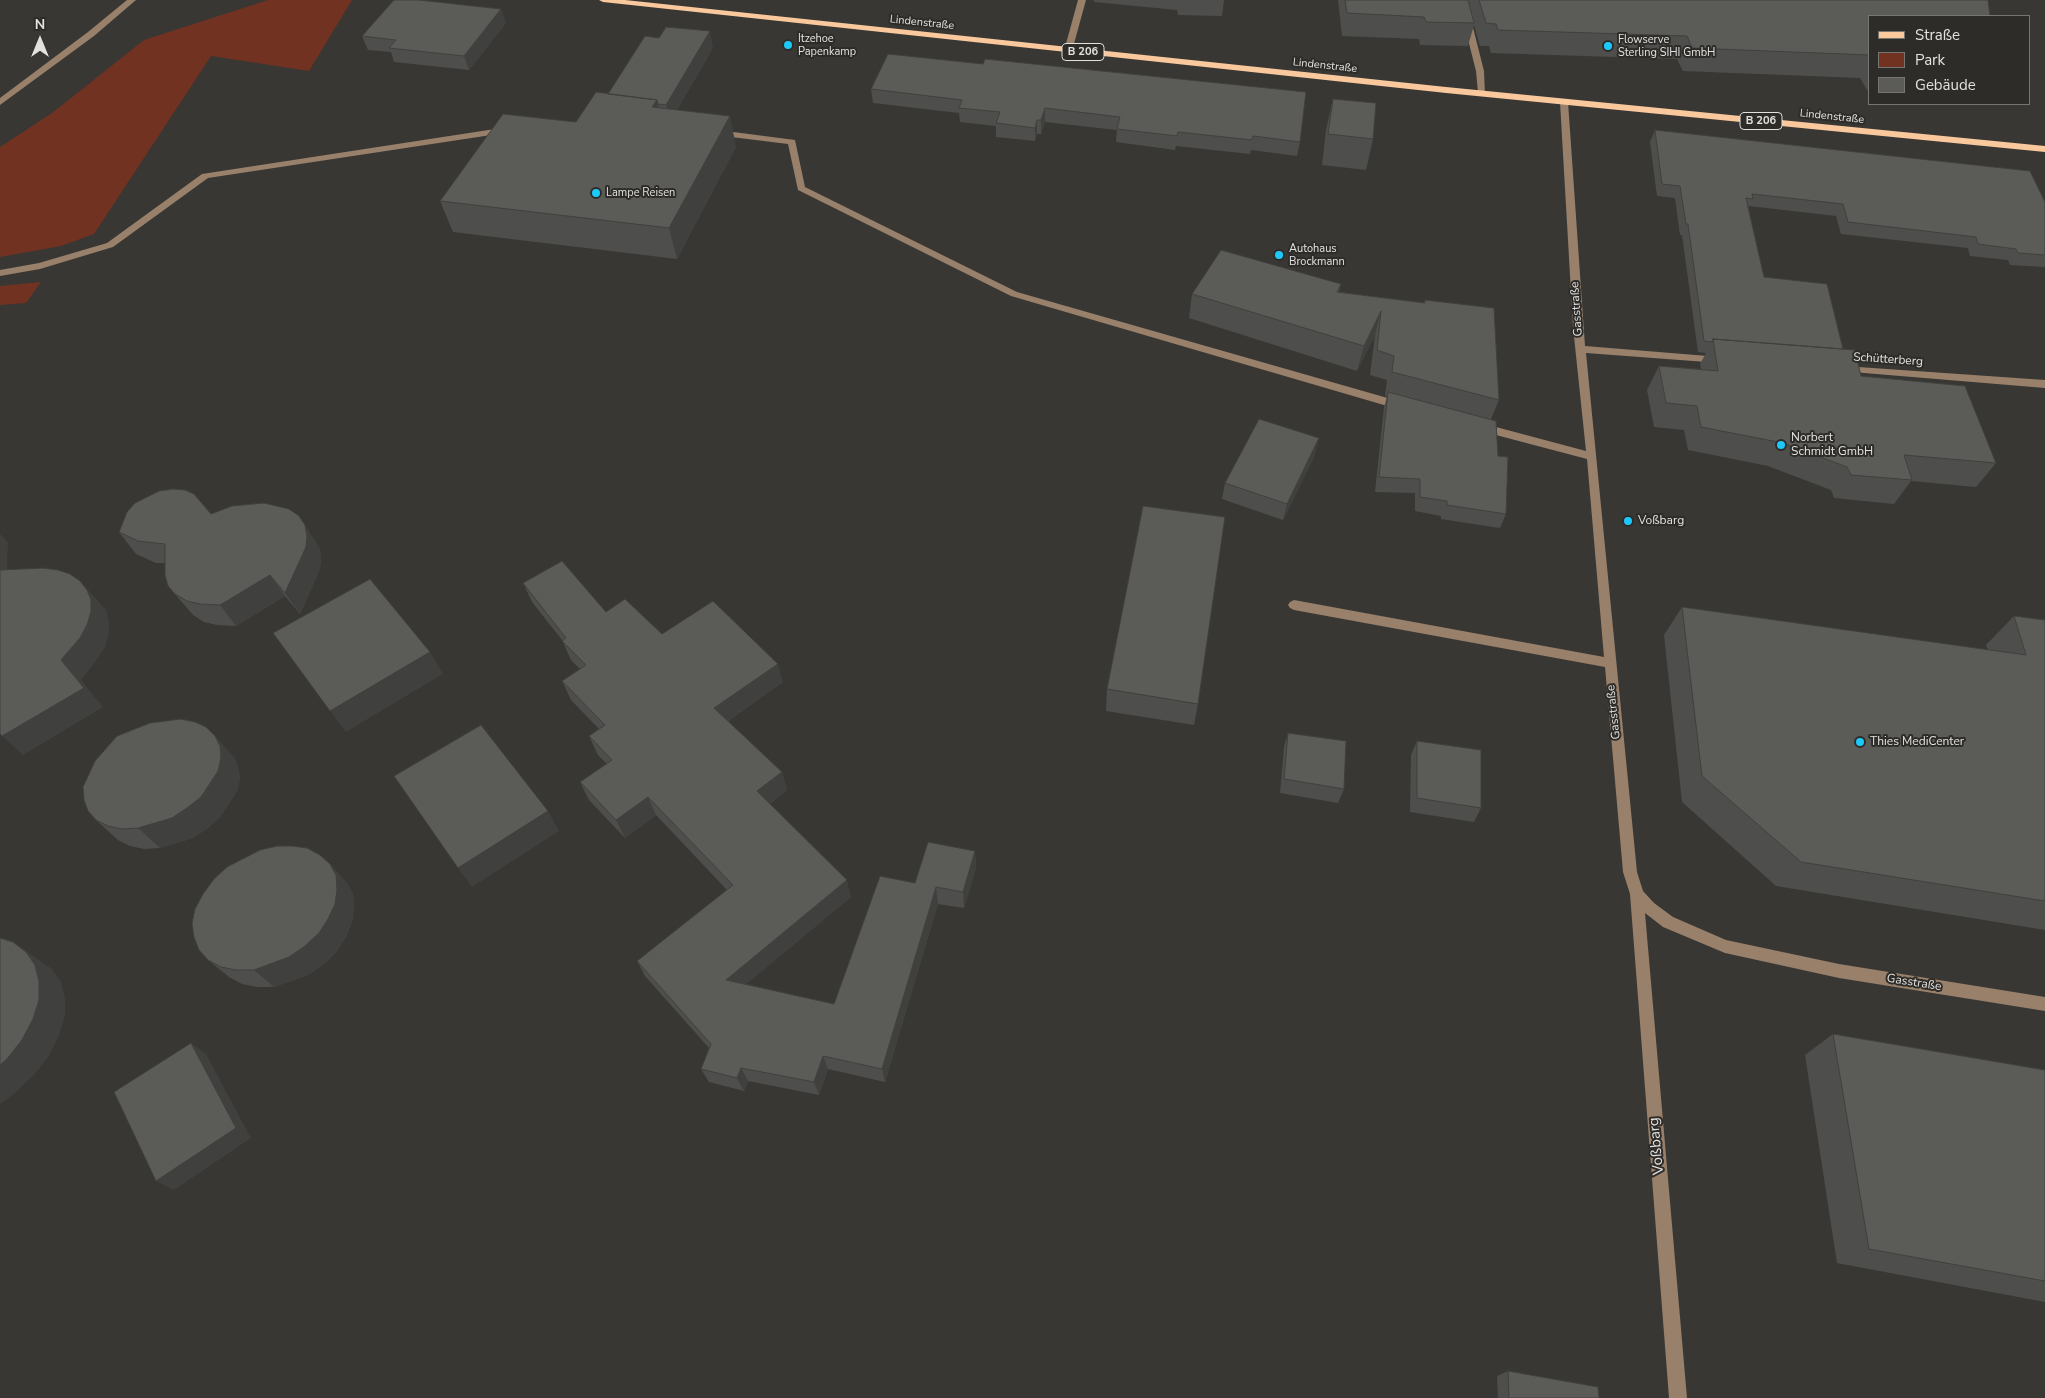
<!DOCTYPE html>
<html>
<head>
<meta charset="utf-8">
<style>
  body { margin:0 }
  #map { position:relative; width:2045px; height:1398px; overflow:hidden; background:#383733; font-family:"Nunito Sans",sans-serif }
  canvas { display:block }
  .legend { position:absolute; left:1868px; top:15px; width:162px; height:90px; box-sizing:border-box; background:#2e2c29; border:1px solid #767572; margin:0; padding:6px 9px; list-style:none; font-size:15px; color:#e3e2e0 }
  .legend li { display:flex; align-items:center; gap:10px; height:25px }
  .legend b { width:25px; border:1px solid #767572 }
  .north { position:absolute; left:15px; top:15px; width:50px; height:50px; -webkit-text-stroke:4px #2e2c29; paint-order:stroke; rotate:0deg; font-size:14px; font-weight:700; line-height:20px; text-align:center; color:#e3e2e0 }
  .north::after { content:''; display:block; margin:auto; width:18px; height:22px; background:#e3e2e0; clip-path:polygon(50% 0,100% 100%,50% 72%,0 100%) }
</style>
</head>
<body>
<div id="map">
<canvas width="2045" height="1398"></canvas>
<ul class="legend">
<li><b style="height:6px;background:#fac89d"></b>Straße</li>
<li><b style="height:14px;background:#713222"></b>Park</li>
<li><b style="height:14px;background:#5b5c58"></b>Gebäude</li>
</ul>
<div class="north">N</div>
</div>
<script>
const context = document.querySelector('canvas').getContext('2d');
context.lineJoin = 'round';
function fillPath(path, color) {
  context.fillStyle = color;
  context.fill(path, 'evenodd');
}
function toPath(rows) {
  const path = new Path2D();
  for (const r of rows) {
    path.moveTo(r[0], r[1]);
    for (let i = 2; i < r.length; i += 2) path.lineTo(r[i], r[i + 1]);
  }
  return path;
}
function stroke(path, color, width, dash) {
  context.strokeStyle = color;
  context.lineWidth = width;
  context.lineCap = dash ? 'butt' : 'round';
  context.setLineDash(dash || []);
  context.stroke(path);
}
function write(font, color, halo, rows, align = 'center') {
  context.font = font + ' "Nunito Sans",sans-serif';
  context.lineWidth = 4;
  context.setLineDash([]);
  context.textBaseline = 'middle';
  context.strokeStyle = halo;
  context.fillStyle = color;
  for (const [text, x, y, turn = 0] of rows) {
    context.save();
    context.translate(x, y);
    context.rotate((+turn || 0) * Math.PI / 180);
    context.textAlign = isNaN(turn) ? turn : align;
    if (halo) context.strokeText(text, 0, 0);
    context.fillText(text, 0, 0);
    context.restore();
  }
}
fillPath(toPath([
  [268,0,352,0,309,71,211,56,94,234,61,246,0,257,0,147,52,113,144,40],
  [41,282,26,303,0,305,0,286]
]), '#713222');
fillPath(toPath([
  [127,0,136,0,94,36,0,105,0,98,88,32,127,0],
  [1078,0,1086,0,1072,51,1068,53,1064,51,1078,0],
  [1458,0,1466,0,1484,71,1485,95,1478,93,1476,71,1458,0],
  [1564,99,1568,102,1585,346,1720,357,1725,360,1720,363,1586,353,1637,872,1643,891,1654,903,1673,917,1726,940,1839,964,2045,997,2045,1011,1839,978,1725,953,1663,927,1645,913,1687,1398,1669,1398,1630,894,1623,872,1605,667,1294,610,1290,608,1288,605,1290,602,1294,600,1604,657,1587,459,1477,430,1476,427,1481,423,1586,451,1573,327,1560,102,1564,99],
  [508,127,512,130,511,132,208,178,113,247,40,269,0,276,0,270,39,263,107,243,202,174,508,127],
  [718,130,795,140,805,187,1017,292,1405,403,1406,406,1401,410,1011,296,798,190,788,144,715,135,715,131,718,130],
  [1844,366,2045,380,2045,388,1840,371,1839,369,1840,367,1844,366]
]), '#98806b');
fillPath(toPath([
  [599,0,625,0,1446,87,2045,146,2045,152,1446,93,603,2,599,0]
]), '#fac89d');
fillPath(toPath([
  [1094,0,1224,0,1222,16,1178,15,1177,10,1094,2],
  [1338,0,1988,0,1869,16,1869,90,1867,90,1860,78,1683,71,1677,59,1491,53,1489,46,1480,46,1474,25,1468,46,1420,45,1419,39,1342,36],
  [506,23,469,70,394,62,391,52,368,50,362,36],
  [713,48,677,110,736,147,677,259,453,232,440,201,576,122,608,94],
  [888,54,1300,142,1297,156,1251,150,1250,154,1176,146,1175,150,1116,142,1117,130,1045,122,1041,134,1037,134,1035,141,996,137,996,126,960,122,959,113,873,103,871,89],
  [1333,99,1373,139,1366,170,1322,165,1326,130],
  [1655,130,2045,202,2045,267,2010,265,2008,260,1970,256,1968,248,1841,234,1836,216,1749,206,1748,208,1764,277,1843,349,1861,376,1996,463,1976,487,1911,481,1894,504,1834,498,1831,490,1768,466,1688,450,1684,430,1654,427,1647,390,1659,366,1701,369,1700,364,1706,353,1698,352,1682,235,1680,235,1675,198,1657,196,1650,142],
  [1341,284,1339,292,1424,303,1425,300,1499,400,1491,419,1498,456,1506,514,1500,528,1441,519,1441,516,1415,511,1415,493,1375,492,1384,407,1387,397,1385,396,1387,380,1370,375,1375,335,1357,371,1189,318,1192,294],
  [1315,455,1283,520,1222,499,1225,483],
  [211,514,319,547,321,557,320,569,300,614,285,596,236,626,217,625,204,622,193,615,168,586,165,563,156,563,136,554,119,532],
  [523,583,606,612,783,682,728,721,782,772,787,790,770,804,851,897,746,984,834,1004,915,883,975,851,976,868,964,908,938,904,885,1082,828,1069,819,1095,748,1081,744,1091,709,1082,701,1069,709,1048,645,976,637,961,727,890,656,815,625,838,589,800,580,782,607,764,598,755,589,736,599,729,571,700,562,681,580,669,571,660,562,640,532,602],
  [1682,607,1988,650,1986,645,2014,616,2045,620,2045,930,1776,886,1682,802,1664,635],
  [1107,689,1198,704,1194,725,1106,711],
  [1288,733,1344,789,1338,803,1280,793,1284,747],
  [1417,741,1481,808,1474,822,1410,812,1411,755],
  [234,757,238,767,240,778,237,791,220,817,208,828,193,838,160,848,144,849,130,846,118,840,96,820],
  [347,883,353,894,354,908,352,922,346,937,337,951,324,964,308,975,274,987,257,987,242,984,229,977,208,960],
  [1833,1034,2045,1070,2045,1302,1837,1263,1805,1055],
  [1508,1371,1599,1398,1498,1398,1497,1376]
]), '#4e4f4c');
fillPath(toPath([
  [501,9,506,23,469,70,464,56],
  [710,31,713,48,670,122,666,105],
  [657,100,664,130,652,107],
  [1045,108,1045,122,1041,134,1041,120],
  [730,116,736,147,677,259,669,228],
  [1037,120,1037,134,1035,141,1035,128],
  [1381,311,1375,335,1357,371,1364,346],
  [1319,438,1315,455,1283,520,1287,504],
  [305,525,319,547,321,557,320,569,300,614,285,593],
  [0,534,8,542,6,591,0,584],
  [270,575,285,596,236,626,220,605],
  [80,581,106,610,109,621,109,632,106,645,98,658,81,680,103,707,23,755,2,736,61,660],
  [430,652,443,674,346,732,330,711],
  [778,664,783,682,720,726,714,708],
  [215,736,234,757,238,767,240,778,237,791,220,817,208,828,193,838,160,848,138,828],
  [782,772,787,790,763,809,757,791],
  [648,797,656,815,625,838,616,820],
  [548,811,559,831,472,887,458,868],
  [975,851,976,868,964,908,963,892],
  [330,864,347,883,353,894,354,908,352,922,346,937,337,951,324,964,308,975,274,987,254,970],
  [847,880,851,897,733,995,726,980],
  [936,887,938,904,885,1082,882,1069],
  [13,942,52,969,61,982,65,998,65,1016,59,1035,49,1056,34,1075,15,1093,0,1104,0,1065],
  [191,1043,206,1054,251,1138,174,1190,156,1181],
  [823,1056,828,1069,819,1095,814,1082],
  [741,1068,748,1081,744,1091,737,1078]
]), '#40403e');
const building = toPath([
  [394,0,419,0,501,9,464,56,389,48,396,40,362,36,394,0],
  [1345,0,1468,0,1474,23,1426,22,1424,17,1347,13,1345,0],
  [1479,0,1988,0,1990,16,1869,16,1869,55,1692,48,1687,36,1498,30,1496,24,1486,23,1479,0],
  [666,27,710,31,666,105,658,104,657,100,608,94,645,36,659,38,666,27],
  [888,54,983,64,985,59,1306,92,1300,142,1253,136,1252,140,1178,132,1177,136,1117,129,1120,117,1045,108,1041,120,1037,120,1035,128,996,123,1000,112,959,108,962,100,871,89,888,54],
  [596,92,657,100,652,107,730,116,669,228,440,201,503,114,576,122,596,92],
  [1333,99,1376,103,1373,139,1328,134,1333,99],
  [1655,130,2030,171,2045,202,2045,255,2018,253,2016,249,1978,244,1976,237,1848,222,1843,204,1752,194,1753,199,1746,198,1764,277,1827,284,1843,349,1713,339,1712,342,1704,341,1688,224,1686,224,1680,186,1662,184,1655,130],
  [1221,250,1341,284,1337,292,1425,303,1425,300,1494,308,1499,400,1392,372,1394,356,1377,350,1381,311,1364,346,1192,294,1221,250],
  [1713,339,1855,350,1861,376,1965,386,1996,463,1904,455,1912,480,1851,475,1847,467,1783,443,1701,427,1697,406,1666,403,1659,366,1718,371,1713,339],
  [1388,392,1496,421,1498,456,1508,457,1506,514,1447,505,1447,501,1420,497,1420,479,1379,477,1388,392],
  [1259,419,1319,438,1287,504,1225,483,1259,419],
  [173,489,185,490,194,494,211,514,232,506,264,503,289,509,299,516,305,525,307,536,306,547,285,593,270,575,220,605,200,604,187,601,175,594,168,586,165,575,165,544,138,541,119,532,127,512,135,503,159,491,173,489],
  [1143,506,1225,517,1198,704,1107,689,1143,506],
  [562,561,606,612,625,599,662,634,713,601,778,664,714,708,782,772,757,791,847,880,726,980,834,1004,880,876,915,883,928,842,975,851,963,892,936,887,882,1069,823,1056,814,1082,741,1068,737,1078,701,1069,711,1044,637,961,733,885,648,797,616,820,580,782,612,760,589,736,605,725,562,681,586,665,562,641,566,638,523,583,562,561],
  [43,568,58,570,70,574,80,581,87,590,91,600,91,612,87,625,80,638,61,660,84,688,2,736,0,734,0,570,43,568],
  [370,579,430,652,330,711,273,633,370,579],
  [1682,607,2026,655,2014,616,2045,620,2045,901,1801,862,1702,776,1682,607],
  [181,719,195,722,206,727,215,736,220,746,221,758,218,771,201,797,187,808,172,818,138,828,122,829,108,826,96,820,88,811,84,800,83,787,95,761,117,736,150,723,181,719],
  [481,725,548,811,458,868,394,776,481,725],
  [1288,733,1346,741,1344,789,1284,779,1288,733],
  [1417,741,1481,750,1481,808,1417,798,1417,741],
  [277,846,292,846,307,848,320,855,330,864,336,875,337,890,335,904,328,919,319,933,305,946,289,957,254,970,236,970,221,967,208,960,199,950,194,937,192,923,195,909,203,894,214,879,227,867,260,850,277,846],
  [0,938,13,942,26,952,35,965,39,981,39,1000,33,1019,22,1040,6,1060,0,1065,0,938],
  [1833,1034,2045,1070,2045,1281,1869,1249,1833,1034],
  [191,1043,236,1128,156,1181,114,1092,191,1043],
  [1508,1371,1598,1387,1599,1398,1509,1398,1508,1371]
]);
fillPath(building, '#5b5c58');
stroke(building, '#40403e', 1);
for (const [x, y, r, color] of [
  [788,45,5,"#1dc9fc"],
  [1608,46,5,"#1dc9fc"],
  [596,193,5,"#1dc9fc"],
  [1279,255,5,"#1dc9fc"],
  [1781,445,5,"#1dc9fc"],
  [1628,521,5,"#1dc9fc"],
  [1860,742,5,"#1dc9fc"]
]) {
  const dot = new Path2D();
  dot.arc(x, y, r, 0, 2 * Math.PI);
  context.fillStyle = color;
  context.fill(dot);
  stroke(dot, '#2e2c29', 2);
}
write('11px', '#e3e2e0', '#2e2c29', [
  ["Lindenstraße",922,23,6],
  ["Lindenstraße",1325,66,6],
  ["Lindenstraße",1832,117,6]
]);
write('11px', '#e3e2e0', '#2e2c29', [
  ["Itzehoe",798,39],
  ["Papenkamp",798,52],
  ["Flowserve",1618,40],
  ["Sterling SIHI GmbH",1618,53],
  ["Lampe Reisen",606,193],
  ["Autohaus",1289,249],
  ["Brockmann",1289,262]
], 'left');
for (const [x, y, w] of [
  [1083,52,42],
  [1761,121,42]
]) {
  const box = new Path2D();
  box.roundRect(x - w / 2, y - 8.5, w, 17, 4);
  context.fillStyle = '#2e2c29';
  context.fill(box);
  stroke(box, '#e3e2e0', 1);
}
write('bold 11px', '#e3e2e0', null, [
  ["B 206",1083,52],
  ["B 206",1761,121]
]);
write('12px', '#e3e2e0', '#2e2c29', [
  ["Gasstraße",1577,309,-94],
  ["Schütterberg",1888,360,4],
  ["Gasstraße",1614,712,-96],
  ["Gasstraße",1914,983,9]
]);
write('12px', '#e3e2e0', '#2e2c29', [
  ["Norbert",1791,438],
  ["Schmidt GmbH",1791,452],
  ["Voßbarg",1638,521],
  ["Thies MediCenter",1870,742]
], 'left');
write('15px', '#e3e2e0', '#2e2c29', [
  ["Voßbarg",1657,1146,-95]
]);
</script>
</body>
</html>
